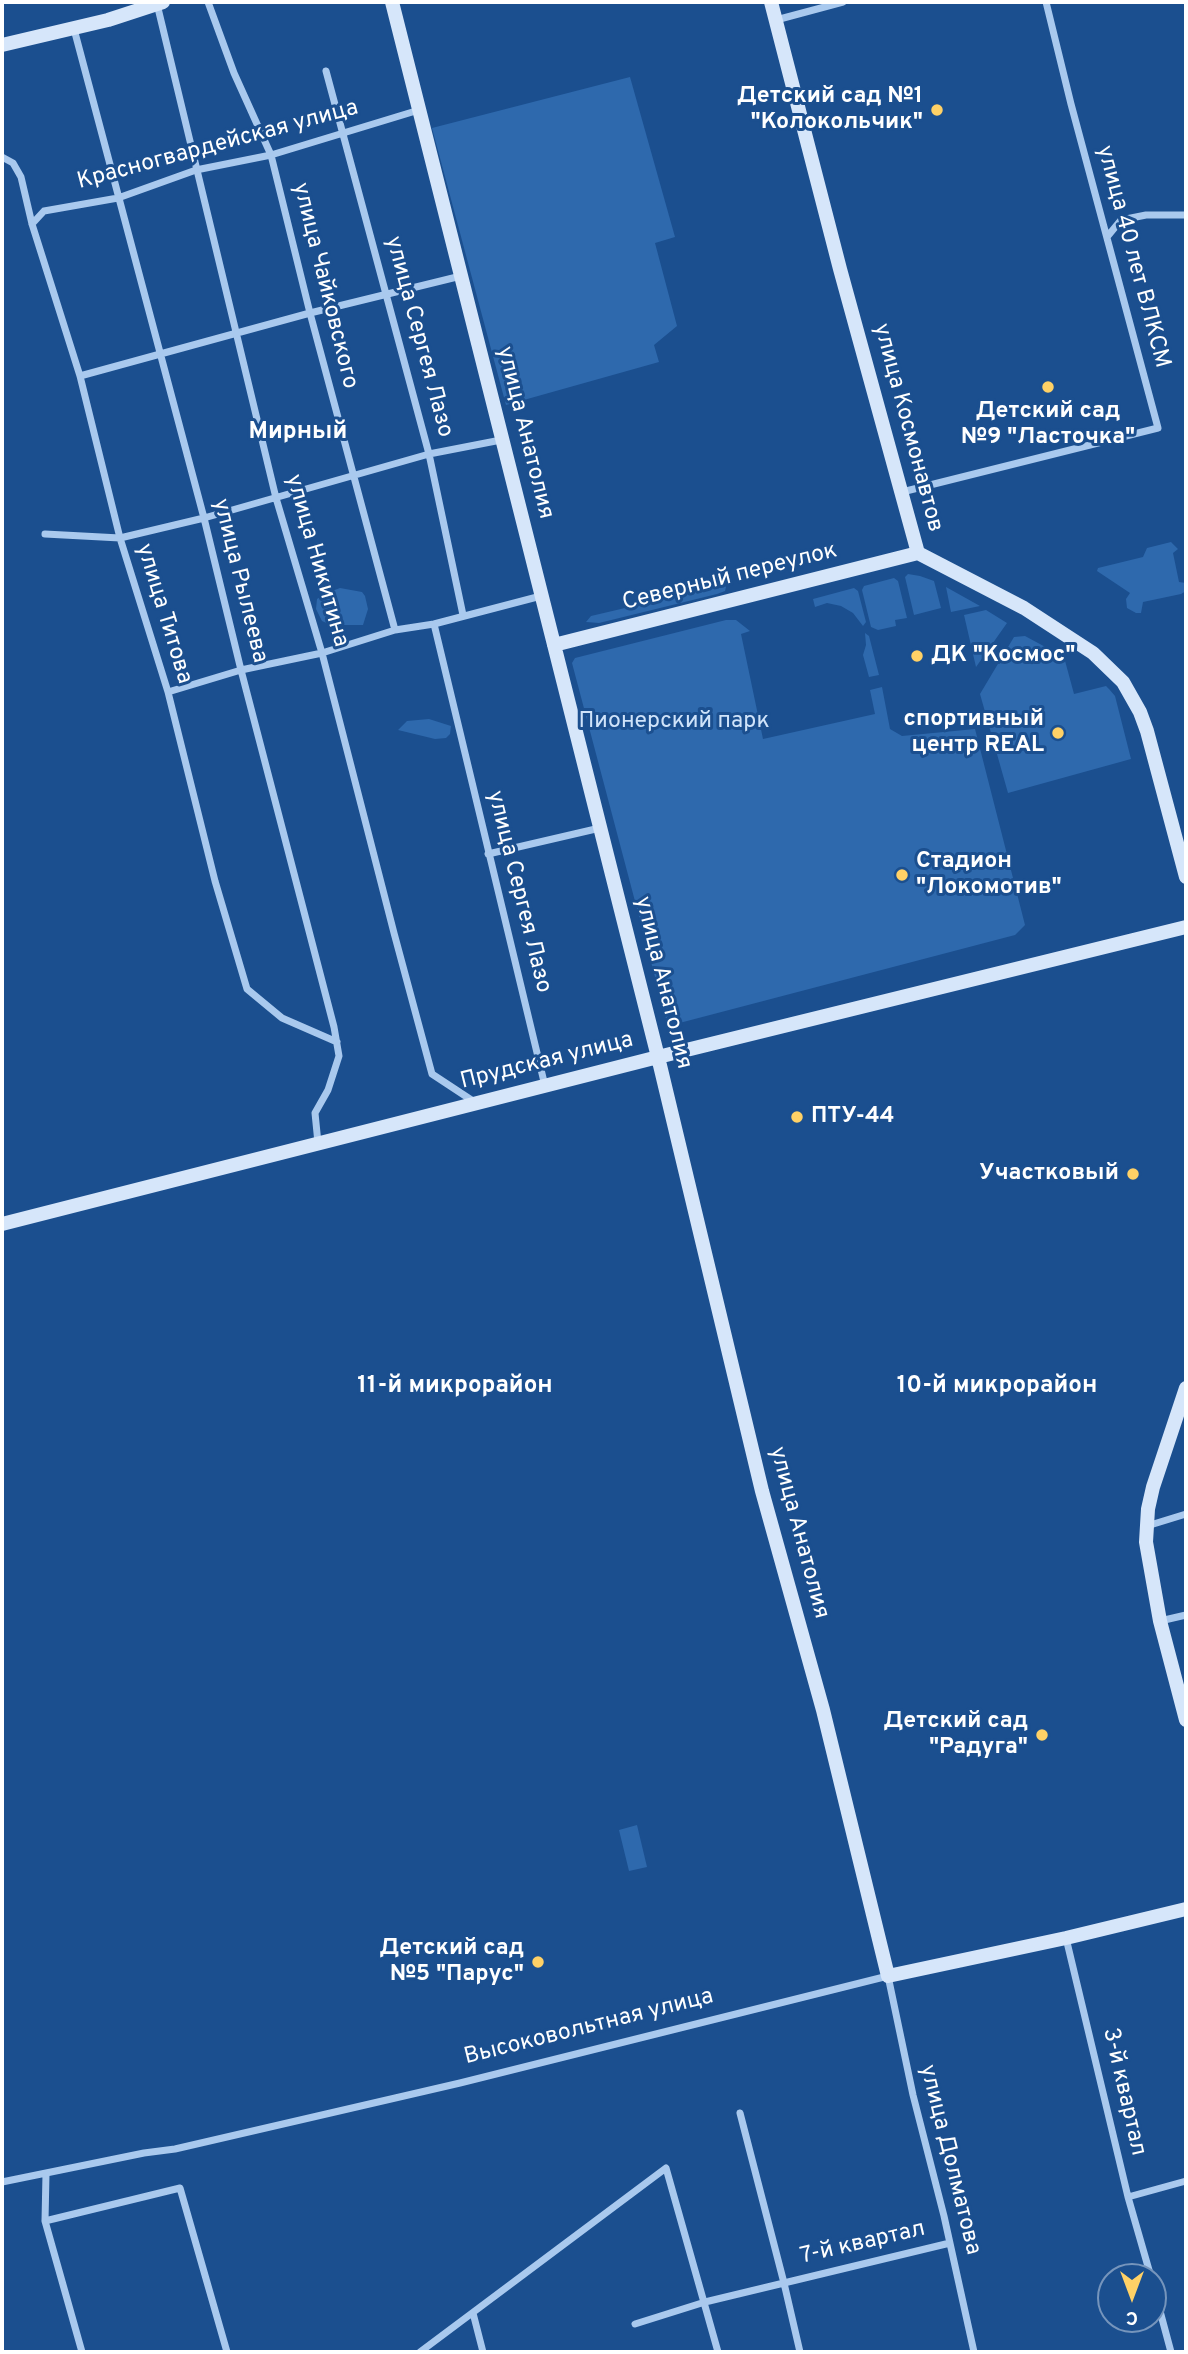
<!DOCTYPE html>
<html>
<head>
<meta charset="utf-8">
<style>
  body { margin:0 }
  #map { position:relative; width:1188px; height:2354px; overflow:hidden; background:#1b4f8f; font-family:Overpass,sans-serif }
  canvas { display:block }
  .frame { position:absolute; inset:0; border:4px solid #fff; pointer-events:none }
  .north { position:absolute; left:1097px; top:2263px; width:70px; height:70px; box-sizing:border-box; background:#1b4f8f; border:2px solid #7695bc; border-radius:50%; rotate:180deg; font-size:19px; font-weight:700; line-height:28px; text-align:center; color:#fff }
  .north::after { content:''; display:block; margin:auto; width:24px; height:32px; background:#ffd166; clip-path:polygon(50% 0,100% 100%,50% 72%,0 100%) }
</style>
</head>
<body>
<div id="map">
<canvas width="1188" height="2354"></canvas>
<div class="frame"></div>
<div class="north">С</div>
</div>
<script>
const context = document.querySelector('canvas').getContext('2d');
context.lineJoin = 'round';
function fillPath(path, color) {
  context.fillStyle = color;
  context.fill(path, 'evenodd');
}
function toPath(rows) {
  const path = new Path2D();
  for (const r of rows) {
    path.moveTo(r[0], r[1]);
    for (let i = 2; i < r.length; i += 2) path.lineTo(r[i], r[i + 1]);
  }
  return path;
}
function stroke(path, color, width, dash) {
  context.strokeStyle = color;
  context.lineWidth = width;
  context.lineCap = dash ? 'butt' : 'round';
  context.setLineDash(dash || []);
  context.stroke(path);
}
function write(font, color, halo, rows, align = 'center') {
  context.font = font + ' Overpass,sans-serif';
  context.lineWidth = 6;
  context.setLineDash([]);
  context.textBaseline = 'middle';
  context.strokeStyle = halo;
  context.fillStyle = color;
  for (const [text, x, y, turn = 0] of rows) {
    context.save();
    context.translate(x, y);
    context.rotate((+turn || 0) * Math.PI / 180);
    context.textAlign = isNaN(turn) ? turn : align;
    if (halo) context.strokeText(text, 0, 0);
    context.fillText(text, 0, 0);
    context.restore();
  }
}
fillPath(toPath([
  [630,77,675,237,655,243,677,326,654,345,659,362,506,405,432,128],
  [1171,542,1178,549,1173,553,1179,582,1186,583,1186,591,1181,594,1143,602,1141,613,1136,613,1127,608,1126,599,1130,593,1097,571,1098,568,1143,557,1147,548],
  [908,574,920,576,934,581,941,608,914,615,905,577],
  [894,578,898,581,907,618,895,620,896,626,878,630,871,627,862,590,864,586],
  [723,585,726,587,725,591,717,594,599,623,586,622,591,616],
  [946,587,980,606,951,612],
  [340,588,362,592,365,596,368,609,363,625,331,625,322,621,316,609,317,599,324,594],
  [854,588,858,591,866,622,863,626,853,613,841,606,827,603,815,607,813,599],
  [986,610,1007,623,976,667,964,615],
  [726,620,736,620,750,631,741,634,763,739,875,714,870,690,882,687,890,729,902,736,975,729,1025,925,1015,935,668,1026,572,663,575,658],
  [865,633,869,636,879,675,869,677,863,655,866,645],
  [1025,636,1064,657,1074,694,1106,686,1109,689,1115,696,1131,759,1008,793,980,694,1014,637],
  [429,719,451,726,450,734,446,738,435,739,398,730,407,721],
  [637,1825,647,1867,629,1871,619,1830]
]), '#2e69ad');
stroke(toPath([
  [208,2,234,73,271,155,310,313,395,630,434,624,541,596],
  [157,4,276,498,322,653,394,933,432,1074,476,1103],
  [776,20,843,2],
  [74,29,204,518,241,670,334,1027,339,1056,328,1090,315,1113,318,1143],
  [326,71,429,454,463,615],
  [2,157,13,163,21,177,32,224,80,376,120,538,168,692,215,881,247,989,282,1018,337,1042],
  [32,224,44,211,118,198,196,170,271,155,419,110],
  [1107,237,1121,220,1146,215,1186,215],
  [80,376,310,313,461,276],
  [902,492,1158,428,1071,104,1046,2],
  [45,534,120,538,204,518,429,454,501,440],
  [434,624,545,1086],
  [168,692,241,670,322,653,395,630],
  [488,854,600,828],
  [1147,1526,1186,1514],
  [1160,1621,1186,1615],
  [1066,1938,1128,2197,1151,2277],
  [740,2113,784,2283,800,2352],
  [2,2182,144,2153,175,2149,460,2083,888,1976,913,2095,944,2216,974,2352],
  [1128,2197,1186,2181],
  [45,2221,46,2174],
  [1153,2285,1171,2352],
  [473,2313,483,2352],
  [635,2324,705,2302,950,2243],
  [82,2352,45,2221,180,2188,227,2352],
  [420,2352,666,2168,718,2352]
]), '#a9c9ee', 7);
stroke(toPath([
  [392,2,658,1057,762,1491,823,1710,888,1976,1066,1938,1186,1909],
  [771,2,840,269,918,553,1024,608,1093,653,1123,682,1140,712,1147,731,1186,877],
  [2,45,108,20,163,2],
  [554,645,918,553],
  [2,1224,658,1057,1186,927],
  [1186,1388,1153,1487,1148,1509,1146,1542,1160,1621,1186,1720]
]), '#d6e6fa', 14);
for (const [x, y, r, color] of [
  [937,110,7,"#ffd166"],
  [1048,387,7,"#ffd166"],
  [917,656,7,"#ffd166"],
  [1058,733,7,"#ffd166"],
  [902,875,7,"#ffd166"],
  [797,1117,7,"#ffd166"],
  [1133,1174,7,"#ffd166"],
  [1042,1735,7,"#ffd166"],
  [538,1962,7,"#ffd166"]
]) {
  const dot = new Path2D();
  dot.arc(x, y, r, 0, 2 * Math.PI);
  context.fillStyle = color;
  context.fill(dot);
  stroke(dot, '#1b4f8f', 2.5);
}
write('bold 23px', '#fff', '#1b4f8f', [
  ["Детский сад №1",923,97],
  ["\"Колокольчик\"",923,123],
  ["Детский сад",1048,412,"center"],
  ["№9 \"Ласточка\"",1048,438,"center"],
  ["ДК \"Космос\"",931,656,"left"],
  ["спортивный",1044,720],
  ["центр REAL",1044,746],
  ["Стадион",916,862,"left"],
  ["\"Локомотив\"",916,888,"left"],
  ["ПТУ-44",811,1117,"left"],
  ["Участковый",1119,1174],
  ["Детский сад",1028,1722],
  ["\"Радуга\"",1028,1748],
  ["Детский сад",524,1949],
  ["№5 \"Парус\"",524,1975]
], 'right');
write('23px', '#fff', '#1b4f8f', [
  ["Красногвардейская улица",218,146,-15],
  ["улица 40 лет ВЛКСМ",1132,257,75],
  ["улица Чайковского",324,286,76],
  ["улица Сергея Лазо",418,337,75],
  ["улица Космонавтов",907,428,75],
  ["улица Анатолия",524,433,76],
  ["улица Никитина",316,561,74],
  ["Северный переулок",730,578,-14],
  ["улица Рылеева",239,581,76],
  ["улица Титова",163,614,73],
  ["улица Сергея Лазо",518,892,76],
  ["улица Анатолия",662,983,76],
  ["Прудская улица",547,1062,-14],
  ["улица Анатолия",798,1533,75],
  ["Высоковольтная улица",589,2028,-14],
  ["3-й квартал",1123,2092,77],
  ["улица Долматова",949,2160,76],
  ["7-й квартал",863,2244,-13]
]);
write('23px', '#cfe3fa', '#1b4f8f', [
  ["Пионерский парк",674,722]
]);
write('bold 24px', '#fff', '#1b4f8f', [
  ["Мирный",298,433],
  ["11-й микрорайон",455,1387],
  ["10-й микрорайон",997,1387]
]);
</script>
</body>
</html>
